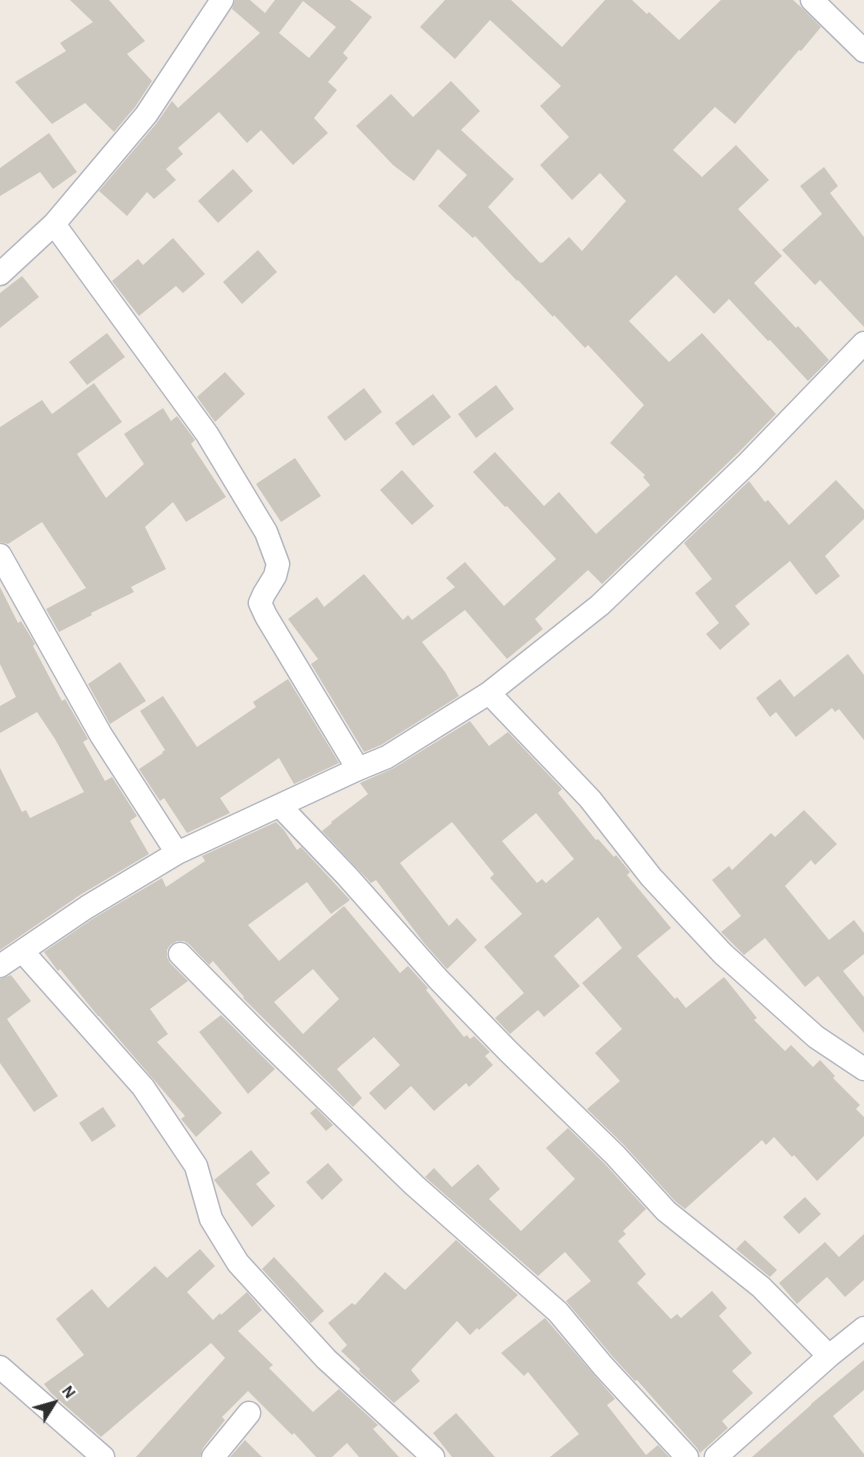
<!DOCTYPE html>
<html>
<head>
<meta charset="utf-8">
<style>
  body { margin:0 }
  #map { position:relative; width:864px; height:1457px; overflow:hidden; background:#efe9e1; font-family:"Alegreya Sans",sans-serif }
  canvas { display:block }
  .north { position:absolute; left:24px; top:1373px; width:60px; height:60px; -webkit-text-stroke:4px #fff; paint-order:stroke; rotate:53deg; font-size:16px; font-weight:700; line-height:24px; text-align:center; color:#2e2e2e }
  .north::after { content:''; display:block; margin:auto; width:21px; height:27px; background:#2e2e2e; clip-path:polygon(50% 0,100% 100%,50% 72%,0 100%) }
</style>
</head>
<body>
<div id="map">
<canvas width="864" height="1457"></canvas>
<div class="north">N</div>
</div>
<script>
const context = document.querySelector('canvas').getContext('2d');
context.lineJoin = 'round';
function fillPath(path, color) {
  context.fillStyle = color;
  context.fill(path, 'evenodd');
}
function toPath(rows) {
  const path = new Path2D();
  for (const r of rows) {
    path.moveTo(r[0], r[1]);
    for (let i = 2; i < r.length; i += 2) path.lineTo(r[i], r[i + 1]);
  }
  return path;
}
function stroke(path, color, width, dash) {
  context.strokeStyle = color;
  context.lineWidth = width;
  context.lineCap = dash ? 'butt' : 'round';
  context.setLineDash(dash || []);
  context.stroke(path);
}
fillPath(toPath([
  [70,0,109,0,145,41,127,54,152,81,135,107,114,132,85,103,52,124,15,82,66,51,60,43,93,22],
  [235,0,250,0,265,13,275,0,350,0,372,17,343,53,348,58,328,82,337,90,314,118,328,133,293,165,261,130,247,143,219,112,178,148,183,154,166,169,176,180,154,199,147,192,127,216,99,191,156,124,172,101,178,108,260,33,232,9],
  [303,1,336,27,309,58,279,33],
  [445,0,511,0,562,47,605,0,632,0,647,14,649,12,679,40,721,0,793,0,801,7,821,27,801,51,799,50,735,124,715,107,673,150,702,177,736,145,769,180,738,209,782,256,754,283,796,328,798,326,829,360,808,381,770,340,768,341,729,299,714,314,676,275,629,321,669,362,702,333,776,414,738,453,602,584,588,570,535,619,543,629,507,659,465,610,422,642,445,672,459,696,381,745,364,752,311,664,318,659,288,619,317,597,324,607,364,574,403,620,408,615,412,620,455,587,446,578,465,562,504,606,556,559,507,506,505,507,473,472,495,452,544,506,559,492,596,534,650,485,643,477,645,475,610,443,644,405,588,345,585,348,554,315,553,317,518,280,517,281,475,236,473,238,438,206,467,175,438,149,414,181,393,165,356,126,391,94,413,117,451,81,480,111,461,130,514,179,488,207,540,263,542,262,542,263,569,237,582,251,626,201,600,173,572,200,540,165,569,137,540,106,561,86,490,20,455,59,420,27],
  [49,133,77,172,53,189,40,172,0,196,0,168],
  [824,167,838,186,830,193,864,237,864,327,820,280,815,285,782,250,822,214,800,186],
  [233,169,253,191,218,223,198,201],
  [173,238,205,274,183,293,176,286,139,316,112,281,138,259,143,265],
  [258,250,277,272,242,304,223,282],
  [22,276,39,297,0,328,0,293],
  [107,333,125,357,87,385,69,362],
  [225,372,245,394,215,422,197,397],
  [94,383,122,422,77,454,106,498,144,464,124,434,163,408,171,421,177,416,195,440,191,444,226,497,186,522,173,502,145,527,166,569,131,587,134,592,91,613,92,615,59,632,46,609,86,588,42,522,8,544,0,542,0,427,42,400,52,414],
  [496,385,514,409,476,438,458,414],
  [364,388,382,412,345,441,327,417],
  [433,394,451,417,413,446,395,423],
  [295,458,321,496,281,522,256,484],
  [402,470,434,506,412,525,380,490],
  [836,480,864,510,864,519,825,556,840,576,816,595,790,561,735,606,750,624,720,650,706,634,719,623,695,593,712,579,684,543,749,481,765,502,768,500,789,525],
  [0,587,18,623,21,621,35,644,33,646,62,701,65,699,88,739,83,742,105,781,112,777,137,816,130,821,149,854,80,895,0,950,0,768,22,812,26,810,30,818,84,792,55,739,37,712,0,733,0,706,16,697,0,664],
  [848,654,864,675,864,740,839,709,835,712,832,708,796,737,776,712,770,717,756,698,780,679,794,697],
  [120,662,146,701,110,724,88,684],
  [288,679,339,763,294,784,279,758,220,798,230,813,187,833,164,798,160,801,139,769,163,753,162,752,165,750,140,711,163,696,197,747,256,707,253,702],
  [470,721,489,746,508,732,562,789,558,793,596,840,598,839,614,857,616,855,630,872,627,875,671,928,637,956,675,999,677,997,686,1008,724,977,757,1018,754,1020,785,1051,791,1045,813,1067,820,1060,835,1076,833,1078,860,1105,856,1109,864,1117,864,1136,817,1181,794,1155,792,1157,774,1137,766,1145,762,1140,685,1209,675,1201,624,1145,587,1109,620,1081,595,1053,622,1029,582,983,622,948,598,917,554,956,580,986,544,1017,538,1010,510,1034,495,1018,524,993,484,947,522,914,490,878,494,874,452,822,400,863,449,926,457,918,477,940,447,969,424,943,376,880,371,883,322,831,332,823,331,822,368,794,360,783,394,768],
  [536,813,574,859,546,883,542,879,537,883,502,841],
  [804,810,837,844,815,865,811,860,785,886,829,940,854,920,864,933,864,954,843,971,864,997,864,1033,818,976,805,987,765,938,744,955,721,932,741,916,712,880,729,866,732,870,771,833,775,837],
  [276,822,284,830,297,850,301,847,350,900,331,914,307,882,248,925,279,961,344,906,400,973,408,966,428,988,426,990,464,1037,467,1035,470,1039,474,1036,490,1052,485,1056,493,1065,469,1087,466,1083,434,1111,411,1086,385,1110,369,1093,400,1065,374,1037,337,1069,362,1098,353,1107,243,998,244,997,213,961,209,965,189,944,184,941,177,941,170,945,167,950,167,957,170,963,188,981,150,1009,168,1034,157,1042,222,1113,196,1137,181,1119,185,1116,99,1016,98,1016,89,1005,60,969,58,971,44,952,94,918,162,878,166,887,205,861,202,856],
  [313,969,339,999,303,1034,274,1002],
  [11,975,31,1001,7,1019,58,1096,34,1112,0,1063,0,979],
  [221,1015,275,1069,248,1094,199,1032],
  [103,1107,116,1126,92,1142,79,1123],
  [316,1108,333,1125,326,1131,310,1113],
  [568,1128,605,1164,646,1209,623,1231,626,1234,618,1241,646,1274,637,1283,671,1319,677,1314,681,1318,712,1291,727,1308,719,1316,752,1353,732,1371,753,1393,722,1421,728,1428,700,1453,697,1448,637,1380,635,1381,613,1357,566,1301,591,1281,565,1252,538,1276,425,1177,434,1168,452,1187,478,1164,500,1189,489,1199,521,1231,575,1179,546,1148],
  [251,1150,270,1173,256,1184,275,1206,252,1227,214,1180],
  [328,1163,343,1180,322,1200,306,1182],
  [805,1197,821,1214,799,1234,783,1217],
  [864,1234,864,1280,845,1297,827,1277,797,1304,779,1283,825,1242,839,1257],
  [456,1240,518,1295,479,1330,477,1328,470,1335,457,1321,411,1370,420,1381,394,1403,359,1371,360,1369,341,1351,347,1345,328,1323,352,1303,355,1305,385,1272,405,1290],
  [745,1240,777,1270,770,1277,736,1249],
  [200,1249,215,1266,187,1292,213,1320,220,1313,221,1315,247,1292,262,1310,238,1331,273,1365,269,1368,313,1412,339,1389,378,1425,373,1429,399,1457,359,1457,347,1443,332,1457,316,1457,294,1433,292,1435,248,1391,222,1417,225,1420,203,1448,200,1457,136,1457,225,1358,211,1343,101,1437,51,1393,44,1384,84,1355,56,1319,92,1289,108,1308,155,1266,167,1278],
  [274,1257,324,1311,311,1323,262,1269],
  [545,1318,615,1399,607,1405,646,1455,658,1445,669,1457,550,1457,579,1434,528,1372,524,1376,501,1353],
  [864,1360,864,1390,833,1416,864,1454,864,1457,752,1457,811,1405,811,1404],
  [456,1413,466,1424,495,1457,452,1457,433,1433],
  [245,1440,262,1457,230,1457]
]), '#cbc7bf');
const minor = toPath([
  [812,0,864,51],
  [54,224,207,434,266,532,278,564,275,576,264,594,260,603,266,616,358,769],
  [0,274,54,224,146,115,222,0],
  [0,555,101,735,177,853],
  [489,693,590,799,651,877,723,954,816,1037,864,1069],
  [280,806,347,876,439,980,508,1051,615,1155,666,1211,761,1287,829,1356],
  [23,952,143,1087,196,1166,211,1219,238,1263,326,1359,433,1457],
  [180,954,266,1041,414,1185,558,1312,603,1366,687,1457],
  [0,966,87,907,177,853,358,769,387,757,489,693,600,605,748,463,864,343],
  [0,1367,103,1457],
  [213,1457,249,1413],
  [716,1457,829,1356,864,1328]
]);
stroke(minor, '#b4b7c1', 25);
stroke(minor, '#fff', 22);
</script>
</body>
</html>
